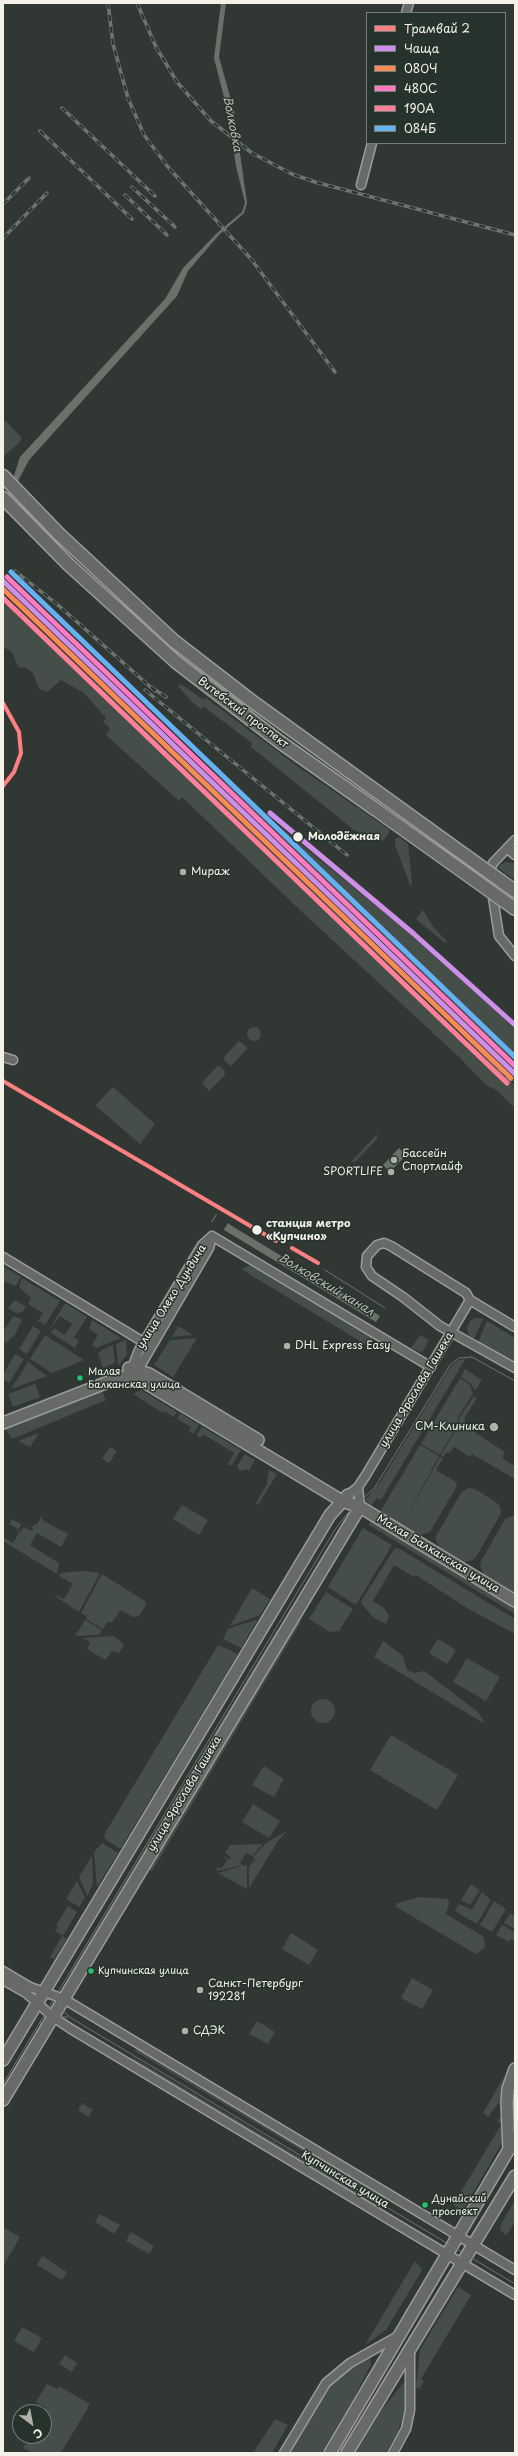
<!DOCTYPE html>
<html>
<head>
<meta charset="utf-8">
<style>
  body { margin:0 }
  #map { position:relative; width:518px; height:2456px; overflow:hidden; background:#313834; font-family:"Playpen Sans",sans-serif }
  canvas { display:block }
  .frame { position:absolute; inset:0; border:4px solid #f4f1e8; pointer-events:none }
  .legend { position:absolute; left:366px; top:12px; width:140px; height:132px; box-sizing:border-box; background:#26332d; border:1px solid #787f78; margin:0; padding:5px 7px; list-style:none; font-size:12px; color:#f4f1e8 }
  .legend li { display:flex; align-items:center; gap:8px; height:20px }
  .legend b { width:20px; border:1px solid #787f78 }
  .north { position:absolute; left:12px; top:2404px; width:40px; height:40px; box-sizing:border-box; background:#26332d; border:1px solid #787f78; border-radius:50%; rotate:148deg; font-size:11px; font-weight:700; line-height:16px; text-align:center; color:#f4f1e8 }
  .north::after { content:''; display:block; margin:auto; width:14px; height:18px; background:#b0b0a9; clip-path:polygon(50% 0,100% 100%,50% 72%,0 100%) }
</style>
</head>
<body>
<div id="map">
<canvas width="518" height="2456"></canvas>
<div class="frame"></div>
<ul class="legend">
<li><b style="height:5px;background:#ff8082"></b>Трамвай 2</li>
<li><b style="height:5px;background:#ce8fe9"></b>Чаща</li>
<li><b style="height:5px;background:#f98a56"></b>080Ч</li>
<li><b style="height:5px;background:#fe7ac1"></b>480С</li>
<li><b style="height:5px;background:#ff8098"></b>190А</li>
<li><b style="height:5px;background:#66b1f2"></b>084Б</li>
</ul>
<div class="north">С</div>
</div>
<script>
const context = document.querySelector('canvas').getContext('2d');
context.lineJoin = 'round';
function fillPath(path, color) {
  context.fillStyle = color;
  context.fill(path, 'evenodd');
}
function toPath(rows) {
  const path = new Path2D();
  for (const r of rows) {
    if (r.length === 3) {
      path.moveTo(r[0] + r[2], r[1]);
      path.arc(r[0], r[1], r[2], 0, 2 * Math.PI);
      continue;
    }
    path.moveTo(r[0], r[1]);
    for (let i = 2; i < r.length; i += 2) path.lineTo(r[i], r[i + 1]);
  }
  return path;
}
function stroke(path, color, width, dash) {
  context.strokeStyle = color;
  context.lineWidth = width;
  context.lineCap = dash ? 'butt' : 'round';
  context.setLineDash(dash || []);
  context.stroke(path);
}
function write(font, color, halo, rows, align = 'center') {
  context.font = font + ' "Playpen Sans",sans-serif';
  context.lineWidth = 3;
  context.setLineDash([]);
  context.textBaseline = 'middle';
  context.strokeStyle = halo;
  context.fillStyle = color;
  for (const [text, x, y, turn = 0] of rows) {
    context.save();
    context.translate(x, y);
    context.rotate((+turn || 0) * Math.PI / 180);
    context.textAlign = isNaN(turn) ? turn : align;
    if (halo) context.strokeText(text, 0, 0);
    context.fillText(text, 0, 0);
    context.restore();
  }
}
fillPath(toPath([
  [3,418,21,437,21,441,3,457],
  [3,594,312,889,515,1089,515,1108,496,1090,486,1085,459,1057,301,911,182,797,179,801,106,735,110,728,103,722,106,718,84,693,61,680,47,692,39,689,33,673,26,668,18,667,12,652,3,647],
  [181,684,204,700,206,698,297,766,390,830,386,838,382,841,374,839,354,830,251,747,252,743,204,707,201,709,191,701,178,686],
  [190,753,431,951,515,1029,515,1067,189,755],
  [399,837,408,844,412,884,410,885,395,845,395,839],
  [505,862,515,863,515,880,497,867],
  [423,910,432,925,447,942,445,943,416,919],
  [254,1034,7],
  [239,1041,248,1048,231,1066,225,1061,224,1057],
  [218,1065,224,1070,225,1075,209,1091,202,1083],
  [113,1087,155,1124,140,1144,97,1107,96,1105],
  [377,1134,377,1139,355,1162,351,1162],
  [251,1265,373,1337,368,1346,241,1269],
  [3,1266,21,1277,16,1286,3,1281],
  [22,1278,60,1301,45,1325,38,1321,43,1313,28,1304,31,1298,19,1287],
  [15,1300,26,1307,23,1312,16,1313,8,1308],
  [65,1303,87,1317,74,1337,79,1341,75,1348,51,1333,54,1328,65,1335,72,1324,60,1316,48,1332],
  [13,1316,22,1319,15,1335,6,1343,3,1341,3,1332],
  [475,1318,483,1319,474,1339,469,1335,467,1328,470,1321],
  [92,1320,121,1338,96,1348,92,1345,98,1335,89,1329],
  [487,1321,515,1338,515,1363,478,1342],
  [33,1326,41,1331,27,1354,19,1349],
  [178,1326,193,1335,172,1337],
  [45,1335,84,1360,52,1373,30,1359],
  [420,1335,429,1340,422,1353,411,1348],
  [197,1338,173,1377,154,1365,170,1340],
  [126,1340,127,1355,118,1366,116,1344],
  [113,1345,115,1363,103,1368,98,1354,101,1350],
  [15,1354,24,1359,9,1383,3,1379,3,1375],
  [466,1358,381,1500,377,1498,371,1506,365,1500,381,1481,449,1369,457,1361],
  [28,1362,47,1376,11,1389],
  [465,1369,482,1380,475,1391,471,1384,461,1377],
  [460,1378,470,1385,473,1394,458,1417,456,1427,440,1455,421,1444],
  [35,1384,40,1397,13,1407,8,1394],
  [101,1390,106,1400,12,1439,7,1432,5,1427],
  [141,1390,177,1412,174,1417,164,1411,163,1413,133,1394],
  [474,1396,477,1398,465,1417,465,1423,468,1428,505,1452,502,1458,515,1466,515,1479,472,1454,470,1457,454,1447,450,1453,447,1452,443,1457,441,1455,457,1428,459,1418],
  [180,1413,199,1425,193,1434,189,1431,191,1427,177,1419],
  [202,1427,241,1450,231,1466,228,1464,234,1453,203,1434,200,1438,196,1435],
  [39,1433,30,1447,18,1441],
  [420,1445,439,1456,405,1520,440,1457,443,1458,436,1470,456,1482,457,1486,430,1532,420,1535,380,1512],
  [110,1447,117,1451,109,1463,102,1459],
  [245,1454,255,1460,249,1471,246,1469,240,1471,237,1466],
  [269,1470,277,1474,258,1505,256,1503,267,1484],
  [468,1488,475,1489,496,1502,500,1507,501,1513,476,1557,472,1560,465,1562,439,1547,435,1538,461,1493],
  [182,1505,208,1520,199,1535,173,1519],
  [43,1515,42,1520,68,1534,61,1547,37,1533,30,1545,59,1563,57,1574,3,1541,3,1537,13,1543,19,1533,17,1531,18,1529,9,1524,12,1519,21,1524,18,1531,20,1532,24,1527,32,1531,33,1529,28,1524,32,1527,35,1524,36,1525],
  [515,1515,515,1594,484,1575,480,1566,481,1561,505,1519],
  [371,1520,515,1607,515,1614,369,1525],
  [363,1528,392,1545,357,1603,354,1604,328,1587],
  [398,1548,515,1619,515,1634,467,1608,416,1575,414,1577,394,1565,373,1601,384,1608,389,1616,386,1624,373,1617,361,1603,363,1598,394,1549],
  [83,1571,100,1573,79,1612,52,1594,64,1599,73,1584,59,1576,60,1573],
  [102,1574,145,1601,146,1605,139,1616,133,1617,121,1610,111,1623,108,1621,103,1629,86,1619,87,1616,81,1613],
  [252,1588,270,1599,260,1615,230,1626],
  [290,1590,293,1591,100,1913,98,1912],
  [326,1592,353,1609,339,1631,330,1632,309,1619],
  [297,1619,301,1622,152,1871,149,1870],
  [85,1620,102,1630,99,1635,75,1636],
  [255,1620,257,1621,241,1648,223,1639,228,1629],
  [277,1630,279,1631,72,1974,70,1973],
  [114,1636,124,1645,119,1653,112,1651,105,1660,87,1649,90,1642,83,1638],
  [438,1639,456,1650,447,1664,429,1653],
  [383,1641,403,1656,407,1670,414,1673,424,1671,478,1712,485,1724,374,1657],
  [218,1645,238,1654,121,1848,119,1848,106,1840,104,1835],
  [467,1658,500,1677,486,1701,453,1682],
  [323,1711,12],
  [391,1735,458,1775,437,1810,370,1770],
  [264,1766,284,1779,274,1797,252,1785],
  [253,1804,280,1821,269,1838,242,1822],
  [287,1831,278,1841,249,1888,249,1867,255,1859,253,1857,266,1843],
  [102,1843,118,1853,97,1887,94,1852],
  [263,1844,252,1856,246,1853,240,1863,243,1865,217,1871,217,1867,221,1869,227,1861,224,1856,229,1860,231,1857,225,1853,230,1845],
  [92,1856,93,1884,87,1896,79,1877],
  [245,1865,247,1866,247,1889,218,1873],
  [77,1881,85,1898,79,1907,66,1899],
  [471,1884,480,1890,470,1905,461,1900],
  [482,1892,491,1900,477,1924,455,1911,459,1904,472,1910],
  [420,1897,448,1899,449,1903,446,1914,484,1937,485,1948,476,1954,396,1907,397,1903],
  [494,1901,506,1909,492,1932,480,1925],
  [68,1906,77,1912,63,1936,55,1931,58,1927,56,1926],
  [510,1913,515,1916,515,1929,504,1923],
  [502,1925,515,1932,515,1941,510,1939,509,1942,496,1935],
  [291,1933,318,1950,309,1965,282,1949],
  [62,1936,67,1939,54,1959,50,1957],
  [412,1978,433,1990,422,2009,401,1998],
  [257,2021,275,2032,268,2044,249,2034],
  [137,2048,386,2198,385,2200,135,2051],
  [132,2057,381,2206,380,2208,130,2059],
  [505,2075,503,2097,488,2117,483,2113],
  [82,2103,93,2110,88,2117,78,2110],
  [501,2117,503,2135,502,2143,463,2210,453,2205,501,2125,497,2120],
  [515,2200,515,2221,506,2236,500,2229,501,2224],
  [100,2214,120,2225,114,2234,95,2222],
  [3,2227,20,2237,3,2267],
  [131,2232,154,2246,149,2254,126,2241],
  [42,2256,67,2272,62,2280,37,2265],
  [415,2261,421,2268,421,2272,386,2330,365,2345],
  [458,2287,471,2295,421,2379,424,2382,419,2389,416,2387,420,2350],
  [22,2327,42,2338,34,2352,14,2341],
  [65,2355,77,2363,72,2372,59,2364],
  [370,2358,371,2364,354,2398,321,2453,290,2453,331,2385,338,2376],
  [404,2382,406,2386,405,2408,398,2432,386,2453,356,2453,381,2411],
  [47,2384,57,2389,59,2386,90,2404,61,2453,32,2453,23,2448,30,2436,44,2436,44,2412,46,2408,36,2402],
  [275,2419,288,2425,272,2453,253,2453]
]), '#454e49');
fillPath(toPath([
  [221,3,226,3,219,57,234,111,247,203,244,213,219,235,188,271,177,296,29,460,3,510,20,457,165,299,183,268,217,233,242,212,245,203,236,166,228,113,214,58],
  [399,1148,406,1155,390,1172,383,1165],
  [216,1214,232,1226,380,1316,376,1322,211,1222]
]), '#69716b');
fillPath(toPath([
  [218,1213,230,1220,223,1231,211,1224]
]), '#313834');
const street = toPath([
  [406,13,409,3],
  [361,185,372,143],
  [515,840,493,863,489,872,499,936,515,956],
  [507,848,515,855],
  [3,1057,13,1060],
  [212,1236,431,1367],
  [3,1257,150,1346],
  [515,1327,470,1300,466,1293,391,1246,384,1243,377,1245,367,1256,366,1267,372,1276,403,1297,440,1326,515,1368],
  [134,1374,132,1368,139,1350,202,1245,212,1236],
  [135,1375,209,1248,212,1237],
  [358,1487,360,1507],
  [348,1495,358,1487,366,1475,470,1300],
  [3,1971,30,1987,64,1999,515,2270],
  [3,1980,26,1993,53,2017,71,2029,515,2295],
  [284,2453,326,2383,350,2363,398,2336],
  [393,2453,406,2429,410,2410,410,2350]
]);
const secondary = toPath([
  [129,1368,149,1374,258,1440],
  [3,1423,121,1377,134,1376,342,1501,360,1507,515,1601],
  [3,2060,330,1515,348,1495],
  [3,2100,360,1507],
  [509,2150,507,2103,508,2089,515,2069],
  [330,2453,515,2139],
  [347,2453,515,2176]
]);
const primary = toPath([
  [3,476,59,534,174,641,249,699,372,788],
  [3,498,69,565,176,662,280,742,375,809],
  [501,881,515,891],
  [504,901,515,909]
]);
stroke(street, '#9a9d99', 11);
stroke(secondary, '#9a9d99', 14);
stroke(primary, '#9a9d99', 15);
stroke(street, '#676a66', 8);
stroke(secondary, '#676a66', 11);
stroke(primary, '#676a66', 12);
stroke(toPath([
  [325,1270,385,1308],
  [56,1992,61,2009,71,2018,515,2284],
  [40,2023,52,2017,68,2017],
  [3,2084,334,1531,346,1515,375,1487,450,1365,459,1358,472,1357,515,1381]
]), '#6f7370', 1);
const rail = toPath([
  [108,3,113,44,128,98,144,135,168,167,251,259,335,372],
  [137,3,156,47,177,82,211,121,252,153,292,174,315,182,515,235],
  [62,108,155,196],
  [40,131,132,219],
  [132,187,175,227],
  [125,195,167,235],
  [3,204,29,178],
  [3,238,47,193],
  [15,571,58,605,155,691],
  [3,588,414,984,515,1085],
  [151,687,166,697],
  [145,690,347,855]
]);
stroke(rail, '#6f7370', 3.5);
stroke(rail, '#26332d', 2, [6]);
const primaryBridge = toPath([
  [372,788,501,881],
  [375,809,504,901]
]);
stroke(primaryBridge, '#9a9d99', 15, []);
stroke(primaryBridge, '#676a66', 12);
stroke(toPath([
  [3,581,515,1074],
  [270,813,414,934,515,1025]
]), '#ce8fe9', 5);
stroke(toPath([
  [3,589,511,1078]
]), '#f98a56', 5);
stroke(toPath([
  [7,577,515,1066]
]), '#fe7ac1', 5);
stroke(toPath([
  [3,598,507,1083]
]), '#ff8098', 5);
stroke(toPath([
  [11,572,515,1057]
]), '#66b1f2', 5);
stroke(toPath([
  [3,703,19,732,21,753,14,772,3,786],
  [3,1081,276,1241],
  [292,1248,318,1263]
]), '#ff8082', 4);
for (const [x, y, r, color] of [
  [298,837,5.5,"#f4f1e8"],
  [183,872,4,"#b0b0a9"],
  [394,1160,4,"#b0b0a9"],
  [391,1172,4,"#b0b0a9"],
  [257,1230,5.5,"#f4f1e8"],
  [287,1346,4,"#b0b0a9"],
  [80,1378,3.5,"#26c172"],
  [494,1427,5,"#b0b0a9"],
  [91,1971,3.5,"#26c172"],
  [200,1990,4,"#b0b0a9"],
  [185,2031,4,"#b0b0a9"],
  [425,2205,3.5,"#26c172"]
]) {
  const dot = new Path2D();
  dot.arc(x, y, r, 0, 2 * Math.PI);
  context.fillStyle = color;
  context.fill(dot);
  stroke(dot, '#26332d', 1.5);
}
write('10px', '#f4f1e8', '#26332d', [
  ["Малая",88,1372],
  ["Балканская улица",88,1385],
  ["Купчинская улица",98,1971],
  ["Дунайский",432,2199],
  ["проспект",432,2212]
], 'left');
write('11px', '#f4f1e8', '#26332d', [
  ["Витебский проспект",243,713,37],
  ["улица Олеко Дундича",172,1297,-58],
  ["улица Ярослава Гашека",417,1390,-59],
  ["Малая Балканская улица",438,1554,31],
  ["улица Ярослава Гашека",185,1794,-59],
  ["Купчинская улица",345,2180,31]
]);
write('bold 11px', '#f4f1e8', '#26332d', [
  ["Молодёжная",308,837],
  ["станция метро",266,1224],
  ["«Купчино»",266,1237]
], 'left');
write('11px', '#f4f1e8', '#26332d', [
  ["Мираж",191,872],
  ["Бассейн",402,1154],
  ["Спортлайф",402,1167],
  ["SPORTLIFE",383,1172,"right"],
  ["DHL Express Easy",295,1346],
  ["СМ-Клиника",485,1427,"right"],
  ["Санкт-Петербург",208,1984],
  ["192281",208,1997],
  ["СДЭК",193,2031]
], 'left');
write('italic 12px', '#b8bab2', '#26332d', [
  ["Волковка",232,124,79],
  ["Волковский канал",326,1285,31]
]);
</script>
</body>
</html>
